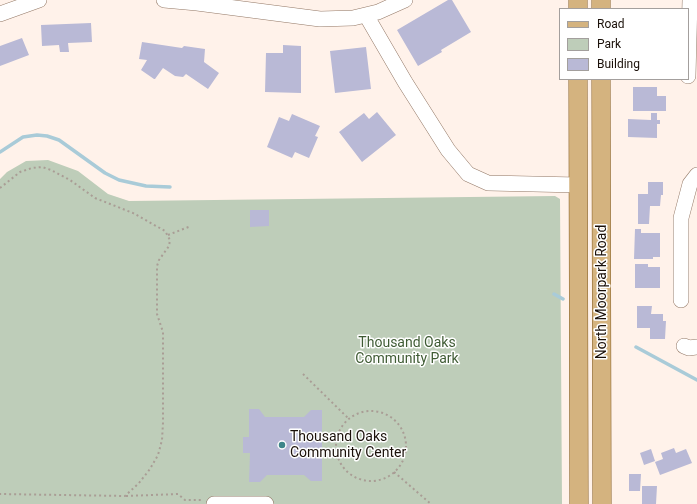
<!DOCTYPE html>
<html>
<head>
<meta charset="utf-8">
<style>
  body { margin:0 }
  #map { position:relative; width:697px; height:504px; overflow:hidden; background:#fff2ea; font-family:Roboto,sans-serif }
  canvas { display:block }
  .legend { position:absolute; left:559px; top:8px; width:130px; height:72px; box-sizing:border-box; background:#fff; border:1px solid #a39f9d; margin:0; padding:5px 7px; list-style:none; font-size:12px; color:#1a1009 }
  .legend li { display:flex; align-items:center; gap:8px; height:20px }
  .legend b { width:20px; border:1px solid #a39f9d }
</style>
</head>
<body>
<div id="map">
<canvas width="697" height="504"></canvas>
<ul class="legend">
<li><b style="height:5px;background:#d4b37f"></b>Road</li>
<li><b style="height:11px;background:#becdb9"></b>Park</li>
<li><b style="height:11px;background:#b9b9d6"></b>Building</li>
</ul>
</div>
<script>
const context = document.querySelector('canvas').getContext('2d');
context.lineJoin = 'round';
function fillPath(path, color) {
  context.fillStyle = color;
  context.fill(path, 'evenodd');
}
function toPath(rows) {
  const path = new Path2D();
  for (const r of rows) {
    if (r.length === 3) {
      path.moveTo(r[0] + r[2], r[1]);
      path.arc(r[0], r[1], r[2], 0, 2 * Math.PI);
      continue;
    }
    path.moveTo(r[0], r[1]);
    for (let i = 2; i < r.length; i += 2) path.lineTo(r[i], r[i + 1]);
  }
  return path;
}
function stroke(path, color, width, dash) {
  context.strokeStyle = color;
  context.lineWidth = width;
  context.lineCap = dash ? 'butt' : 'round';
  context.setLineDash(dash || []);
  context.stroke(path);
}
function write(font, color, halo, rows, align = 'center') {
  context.font = font + ' Roboto,sans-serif';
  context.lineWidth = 3;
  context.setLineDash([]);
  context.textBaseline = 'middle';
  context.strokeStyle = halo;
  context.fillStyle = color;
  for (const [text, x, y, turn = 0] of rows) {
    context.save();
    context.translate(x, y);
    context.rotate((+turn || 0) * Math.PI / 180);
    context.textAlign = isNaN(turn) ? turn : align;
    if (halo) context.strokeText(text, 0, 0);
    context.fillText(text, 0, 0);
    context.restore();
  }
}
fillPath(toPath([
  [48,160,78,171,108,194,129,201,555,196,560,199,562,504,0,504,0,179,7,172,26,161]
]), '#becdb9');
stroke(toPath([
  [0,152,23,137,37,135,47,136,59,140,105,173,119,180,146,186,170,187],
  [554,294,563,299],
  [636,347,697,380]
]), '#a9cbd8', 3.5);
fillPath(toPath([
  [448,0,452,0,471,32,441,50,442,52,418,66,397,30],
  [91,23,92,42,68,43,69,52,60,52,59,45,42,46,41,25],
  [22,38,29,55,0,66,0,46],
  [142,42,182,48,184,46,205,49,204,62,219,73,208,89,186,74,183,77,175,76,163,68,155,79,154,79,141,70,147,60,139,59],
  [283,45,301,46,301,93,265,92,266,53,283,53],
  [366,47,371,89,335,93,330,51],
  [633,87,657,87,657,96,666,96,666,111,633,111],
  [377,112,396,135,362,162,339,132,364,113,369,119],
  [651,113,657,113,657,120,660,120,660,124,657,124,657,138,628,137,628,119,651,120],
  [292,114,320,126,315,136,318,137,309,158,295,152,292,158,267,147,279,117,289,121],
  [648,182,663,182,663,195,661,195,660,206,650,206,649,224,638,224,638,194,648,194],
  [250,210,269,210,269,226,250,227],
  [635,229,641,229,641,233,660,233,660,257,653,257,653,259,634,259],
  [635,264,648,264,648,267,660,267,660,288,635,288],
  [637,306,652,306,651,314,663,314,663,321,666,321,665,339,650,339,650,328,637,328],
  [249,409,259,409,265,417,304,417,311,410,322,410,322,481,311,481,304,475,267,475,260,482,249,482,250,453,243,453,243,437,249,437],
  [674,448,676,453,686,449,692,463,660,475,655,462,663,459,661,453],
  [651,449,655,461,644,465,640,453],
  [629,474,641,474,640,491,629,491],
  [642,486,657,486,656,504,642,504]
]), '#b9b9d6');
const minor = toPath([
  [164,0,197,3,320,19,353,18,378,12,405,0],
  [0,14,39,0],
  [366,15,405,82,448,150,468,174,488,183,578,185],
  [688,76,690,0],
  [681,300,681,218,690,184,697,175],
  [684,346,689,348,697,347],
  [214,504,266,504]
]);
const major = toPath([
  [578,0,578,9],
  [601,0,601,9],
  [578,79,579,504],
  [601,79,602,504]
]);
stroke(minor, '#937866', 16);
stroke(major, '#80591e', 19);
stroke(toPath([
  [0,188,20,172,32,168,42,167,51,170,70,180,95,198,133,213,165,231,170,240,169,246,159,260,157,266,157,314,163,332,163,423,162,440,158,455,150,469,139,483,125,496,0,494],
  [168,235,191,226],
  [303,374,349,419],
  [371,446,35],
  [394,472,431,504],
  [126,496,178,494,185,500,203,500]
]), '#a99d95', 2, [2, 3]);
stroke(minor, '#fff', 15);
stroke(major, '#d4b37f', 18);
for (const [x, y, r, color] of [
  [282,445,4,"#3e868a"]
]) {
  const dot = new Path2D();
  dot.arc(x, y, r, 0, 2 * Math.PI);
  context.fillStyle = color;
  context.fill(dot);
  stroke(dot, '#fff', 1.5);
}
write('14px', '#1a1009', '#fff', [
  ["North Moorpark Road",602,292,-90]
]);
write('14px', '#3f5b34', '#fff', [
  ["Thousand Oaks",407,343],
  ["Community Park",407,359]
]);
write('14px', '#1a1009', '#fff', [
  ["Thousand Oaks",290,437],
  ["Community Center",290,453]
], 'left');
</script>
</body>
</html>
